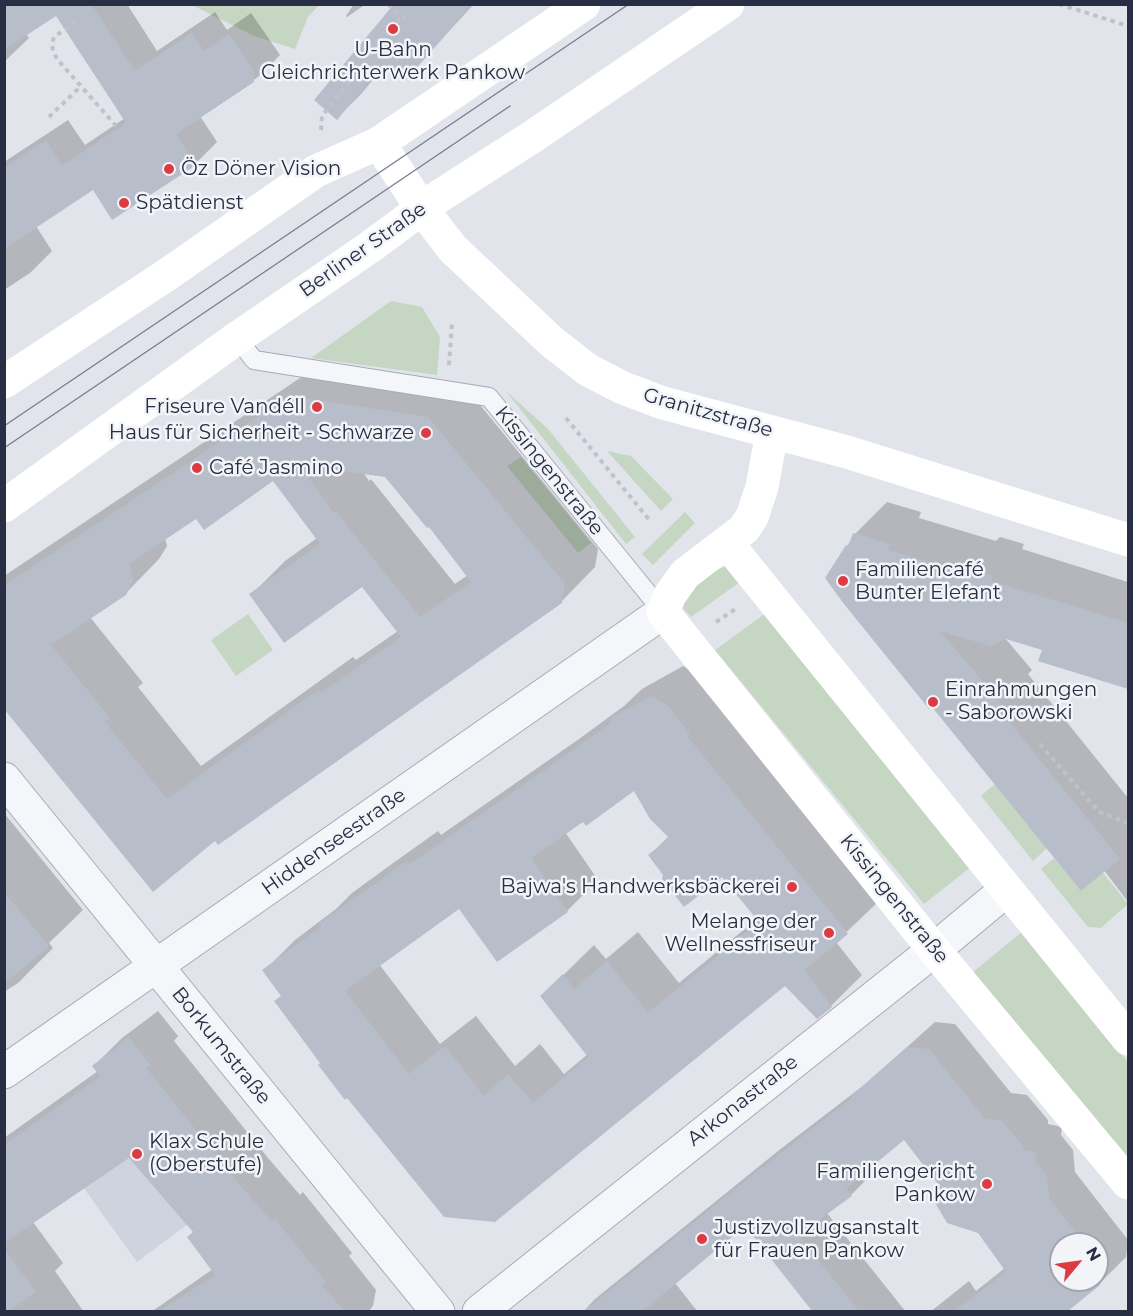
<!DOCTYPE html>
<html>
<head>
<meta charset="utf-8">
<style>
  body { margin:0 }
  #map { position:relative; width:1133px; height:1316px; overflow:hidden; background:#e2e4ec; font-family:Montserrat,sans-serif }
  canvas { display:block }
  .frame { position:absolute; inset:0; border:6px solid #282f45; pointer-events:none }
  .north { position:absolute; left:1049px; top:1232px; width:60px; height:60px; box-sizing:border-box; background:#f2f4f8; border:2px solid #a1a5b0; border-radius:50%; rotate:61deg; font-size:16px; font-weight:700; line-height:24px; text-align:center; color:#282f45 }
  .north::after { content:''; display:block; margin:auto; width:21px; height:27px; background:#dc3b42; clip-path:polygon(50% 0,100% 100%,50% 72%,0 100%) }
</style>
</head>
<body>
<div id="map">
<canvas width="1133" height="1316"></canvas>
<div class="frame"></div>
<div class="north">N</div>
</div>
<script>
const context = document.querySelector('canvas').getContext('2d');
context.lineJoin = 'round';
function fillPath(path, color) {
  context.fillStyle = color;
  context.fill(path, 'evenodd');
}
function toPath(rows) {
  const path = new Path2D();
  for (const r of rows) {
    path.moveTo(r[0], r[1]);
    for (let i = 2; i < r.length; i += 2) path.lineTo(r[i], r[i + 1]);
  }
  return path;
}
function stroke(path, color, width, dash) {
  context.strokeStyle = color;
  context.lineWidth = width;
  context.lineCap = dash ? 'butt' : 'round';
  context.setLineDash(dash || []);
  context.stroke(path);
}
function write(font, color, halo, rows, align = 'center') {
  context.font = font + ' Montserrat,sans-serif';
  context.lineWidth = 5;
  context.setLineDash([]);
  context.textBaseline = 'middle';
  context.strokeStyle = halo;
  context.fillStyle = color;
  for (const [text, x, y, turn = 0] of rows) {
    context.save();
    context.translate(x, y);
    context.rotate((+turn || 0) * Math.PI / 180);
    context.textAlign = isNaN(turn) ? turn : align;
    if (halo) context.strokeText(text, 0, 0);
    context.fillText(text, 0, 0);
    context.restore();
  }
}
fillPath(toPath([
  [129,1037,151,1065,147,1070,240,1185,137,1262,36,1122,100,1076,92,1066]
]), '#cfd3de');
fillPath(toPath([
  [192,5,319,5,308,17,295,49,254,36],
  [391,301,422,307,440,337,437,375,311,358],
  [506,391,548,429,635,537,626,544],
  [607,451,631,456,673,499,661,511],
  [521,457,591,543,578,553,507,466],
  [685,512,695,523,653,565,642,554],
  [727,566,740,582,691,617,680,605,685,597,708,573],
  [766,613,972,866,924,904,715,650],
  [248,614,273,650,236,676,211,640],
  [995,784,1047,848,1033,861,981,796],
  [1054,858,1081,890,1103,873,1128,904,1101,928,1088,927,1041,869],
  [1023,931,1128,1062,1128,1162,972,973]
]), '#c5d6c2');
fillPath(toPath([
  [4,4,127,4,157,51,215,12,227,30,251,13,280,55,258,77,200,116,217,142,195,164,93,188,36,226,52,251,30,273,4,290,4,162,68,120,85,145,125,118,57,14,26,34,29,38,4,62],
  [354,4,366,4,347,17,346,16],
  [396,4,474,4,405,79,383,67,362,93,337,118],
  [324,362,462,383,598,549,595,567,561,602,219,843,4,706,4,576],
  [363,472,386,475,429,525,468,575,455,584,371,479,369,481],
  [274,479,317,538,285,561,251,595,362,585,398,631,356,660,353,657,201,766,138,687,143,683,90,617,125,594,159,559,167,546,165,538,196,517],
  [887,502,921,512,919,518,996,541,1000,537,1024,544,1022,549,1128,582,1128,688,1040,660,1044,649,1005,638,1032,670,1028,674,1128,798,1128,902,1104,870,933,705,847,546,855,534],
  [683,666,699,675,878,902,836,942,862,975,831,1006,785,984,494,1220,322,1063,282,995,264,971,295,940,336,909,352,893,389,866,438,831,441,835,579,739,624,706,642,689],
  [635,789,669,836,650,855,665,875,723,875,758,918,679,983,638,932,606,959,594,945,542,996,588,1054,564,1074,540,1044,515,1066,476,1016,440,1044,379,964,459,907,498,960,567,911,598,880,565,832],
  [4,813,83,910,49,943,53,948,18,983,4,992],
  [158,1011,178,1036,174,1041,268,1158,300,1195,303,1192,352,1253,349,1256,376,1290,373,1306,368,1312,151,1312,213,1269,194,1232,129,1156,33,1222,63,1263,55,1271,84,1312,4,1312,4,1138,98,1071,94,1066,122,1038],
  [935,1022,955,1024,1011,1093,1027,1095,1048,1120,1048,1124,1062,1127,1061,1135,1073,1150,1075,1172,1128,1240,1126,1257,1099,1284,1064,1312,930,1312,969,1281,976,1291,1005,1268,979,1232,904,1137,873,1163,877,1169,851,1195,827,1213,906,1312,814,1312,745,1224,675,1283,698,1312,583,1312,595,1299,778,1151,868,1082],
  [1061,1244,1097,1244,1097,1280,1061,1280]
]), '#0003');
fillPath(toPath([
  [4,4,91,4,135,71,192,33,204,51,229,34,254,71,254,82,176,134,196,165,112,220,93,190,4,249,4,168,46,140,62,166,126,123,56,16,4,50],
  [394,4,473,4,405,81,381,67,337,120,314,100],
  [289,396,428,417,565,584,562,603,255,819,218,845,215,841,153,892,4,709,4,586],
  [299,465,385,477,427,528,429,527,471,582,420,617,336,512,334,513],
  [273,481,320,544,249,594,284,643,362,587,401,637,321,693,318,690,167,799,104,721,110,718,51,645,126,595,133,581,129,564,196,519,204,530],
  [853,533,890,544,888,550,965,573,967,568,992,576,991,581,1128,623,1128,689,1038,661,1042,650,1006,639,991,646,940,631,1001,703,997,707,1120,859,1081,891,932,707,929,709,844,604,825,578,846,545,848,547],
  [651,696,668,706,690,734,687,736,848,934,804,970,832,1007,817,1019,785,986,495,1222,444,1217,347,1098,345,1100,318,1065,320,1063,274,1001,281,996,262,970,320,927,319,924,356,897,407,861,410,864,546,769,611,723,609,719],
  [634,791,650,819,669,838,648,855,663,875,662,879,684,907,722,877,759,922,648,1013,607,961,574,989,563,974,540,996,588,1057,533,1103,508,1074,484,1096,445,1046,409,1074,345,991,459,909,497,962,568,912,531,858,583,822,586,826],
  [4,892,49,946,4,984],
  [129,1037,151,1065,147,1069,240,1185,271,1221,275,1219,326,1282,322,1285,344,1311,160,1311,215,1275,187,1237,193,1232,129,1158,4,1243,4,1145,100,1076,92,1066],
  [907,1047,929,1049,985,1119,1001,1120,1023,1146,1023,1150,1037,1153,1035,1161,1047,1177,1049,1198,1085,1244,1061,1244,1061,1280,1097,1280,1097,1258,1102,1265,1100,1285,1068,1311,955,1311,1006,1272,978,1233,947,1223,934,1201,938,1184,904,1140,846,1188,852,1196,798,1235,859,1311,812,1311,745,1226,643,1311,584,1311,750,1177,852,1098,851,1096],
  [4,1248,36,1292,8,1311,4,1311]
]), '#b8bdca');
const lane = toPath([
  [237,338,254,360,489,397,663,612]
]);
const street = toPath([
  [4,779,438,1312],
  [4,1072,663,612],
  [479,1312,934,950,1006,890]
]);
stroke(lane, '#a6aab7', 20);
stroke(street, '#a6aab7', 35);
stroke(toPath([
  [388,4,407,20],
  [1059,4,1128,26],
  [76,22,54,37,52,43,53,51,57,59,118,128],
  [49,117,81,86],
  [321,130,322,116,402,15],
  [449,365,452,323],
  [566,418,651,522],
  [716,622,737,608],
  [1040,744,1099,812,1128,823]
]), '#c0c2ca', 4, [4.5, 4.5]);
stroke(lane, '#f5f6f9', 18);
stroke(street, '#f5f6f9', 33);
stroke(toPath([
  [379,143,422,209,453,249,552,342,588,370,623,388,663,403,847,452,1128,540],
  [4,382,168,274,316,171,379,143,584,4],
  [772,432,762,487,752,517,744,529,685,574,670,595,663,612,934,950,1128,1183],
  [4,506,237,338,370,247,432,201,532,137,728,4],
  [727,543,1128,1039]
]), '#fff', 33);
stroke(toPath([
  [4,426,629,4],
  [4,448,510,106]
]), '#798197', 1.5);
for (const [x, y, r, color] of [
  [393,29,6,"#dc3b42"],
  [169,169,6,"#dc3b42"],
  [124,203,6,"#dc3b42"],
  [317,407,6,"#dc3b42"],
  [426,433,6,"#dc3b42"],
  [197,468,6,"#dc3b42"],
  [843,581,6,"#dc3b42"],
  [933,702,6,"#dc3b42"],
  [792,887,6,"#dc3b42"],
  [829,933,6,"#dc3b42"],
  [137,1154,6,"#dc3b42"],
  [987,1184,6,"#dc3b42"],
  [702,1239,6,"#dc3b42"]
]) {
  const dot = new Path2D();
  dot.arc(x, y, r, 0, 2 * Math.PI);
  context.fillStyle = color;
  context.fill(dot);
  stroke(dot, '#f2f4f8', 2);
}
write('20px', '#282f45', '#f2f4f8', [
  ["U-Bahn",393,50,"center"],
  ["Gleichrichterwerk Pankow",393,73,"center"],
  ["Öz Döner Vision",181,169],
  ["Spätdienst",136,203],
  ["Friseure Vandéll",305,407,"right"],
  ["Haus für Sicherheit - Schwarze",414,433,"right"],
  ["Café Jasmino",209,468],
  ["Familiencafé",855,570],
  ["Bunter Elefant",855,593],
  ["Einrahmungen",945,690],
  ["- Saborowski",945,713],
  ["Bajwa's Handwerksbäckerei",780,887,"right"],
  ["Melange der",817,922,"right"],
  ["Wellnessfriseur",817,945,"right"],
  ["Klax Schule",149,1142],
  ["(Oberstufe)",149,1165],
  ["Familiengericht",975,1172,"right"],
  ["Pankow",975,1195,"right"],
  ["Justizvollzugsanstalt",714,1228],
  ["für Frauen Pankow",714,1251]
], 'left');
write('20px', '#282f45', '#f2f4f8', [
  ["Berliner Straße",363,250,-35],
  ["Granitzstraße",708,413,16],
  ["Kissingenstraße",549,471,51],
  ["Hiddenseestraße",334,842,-35],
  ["Kissingenstraße",894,899,51],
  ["Borkumstraße",221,1046,51],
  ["Arkonastraße",743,1101,-38]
]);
</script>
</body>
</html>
